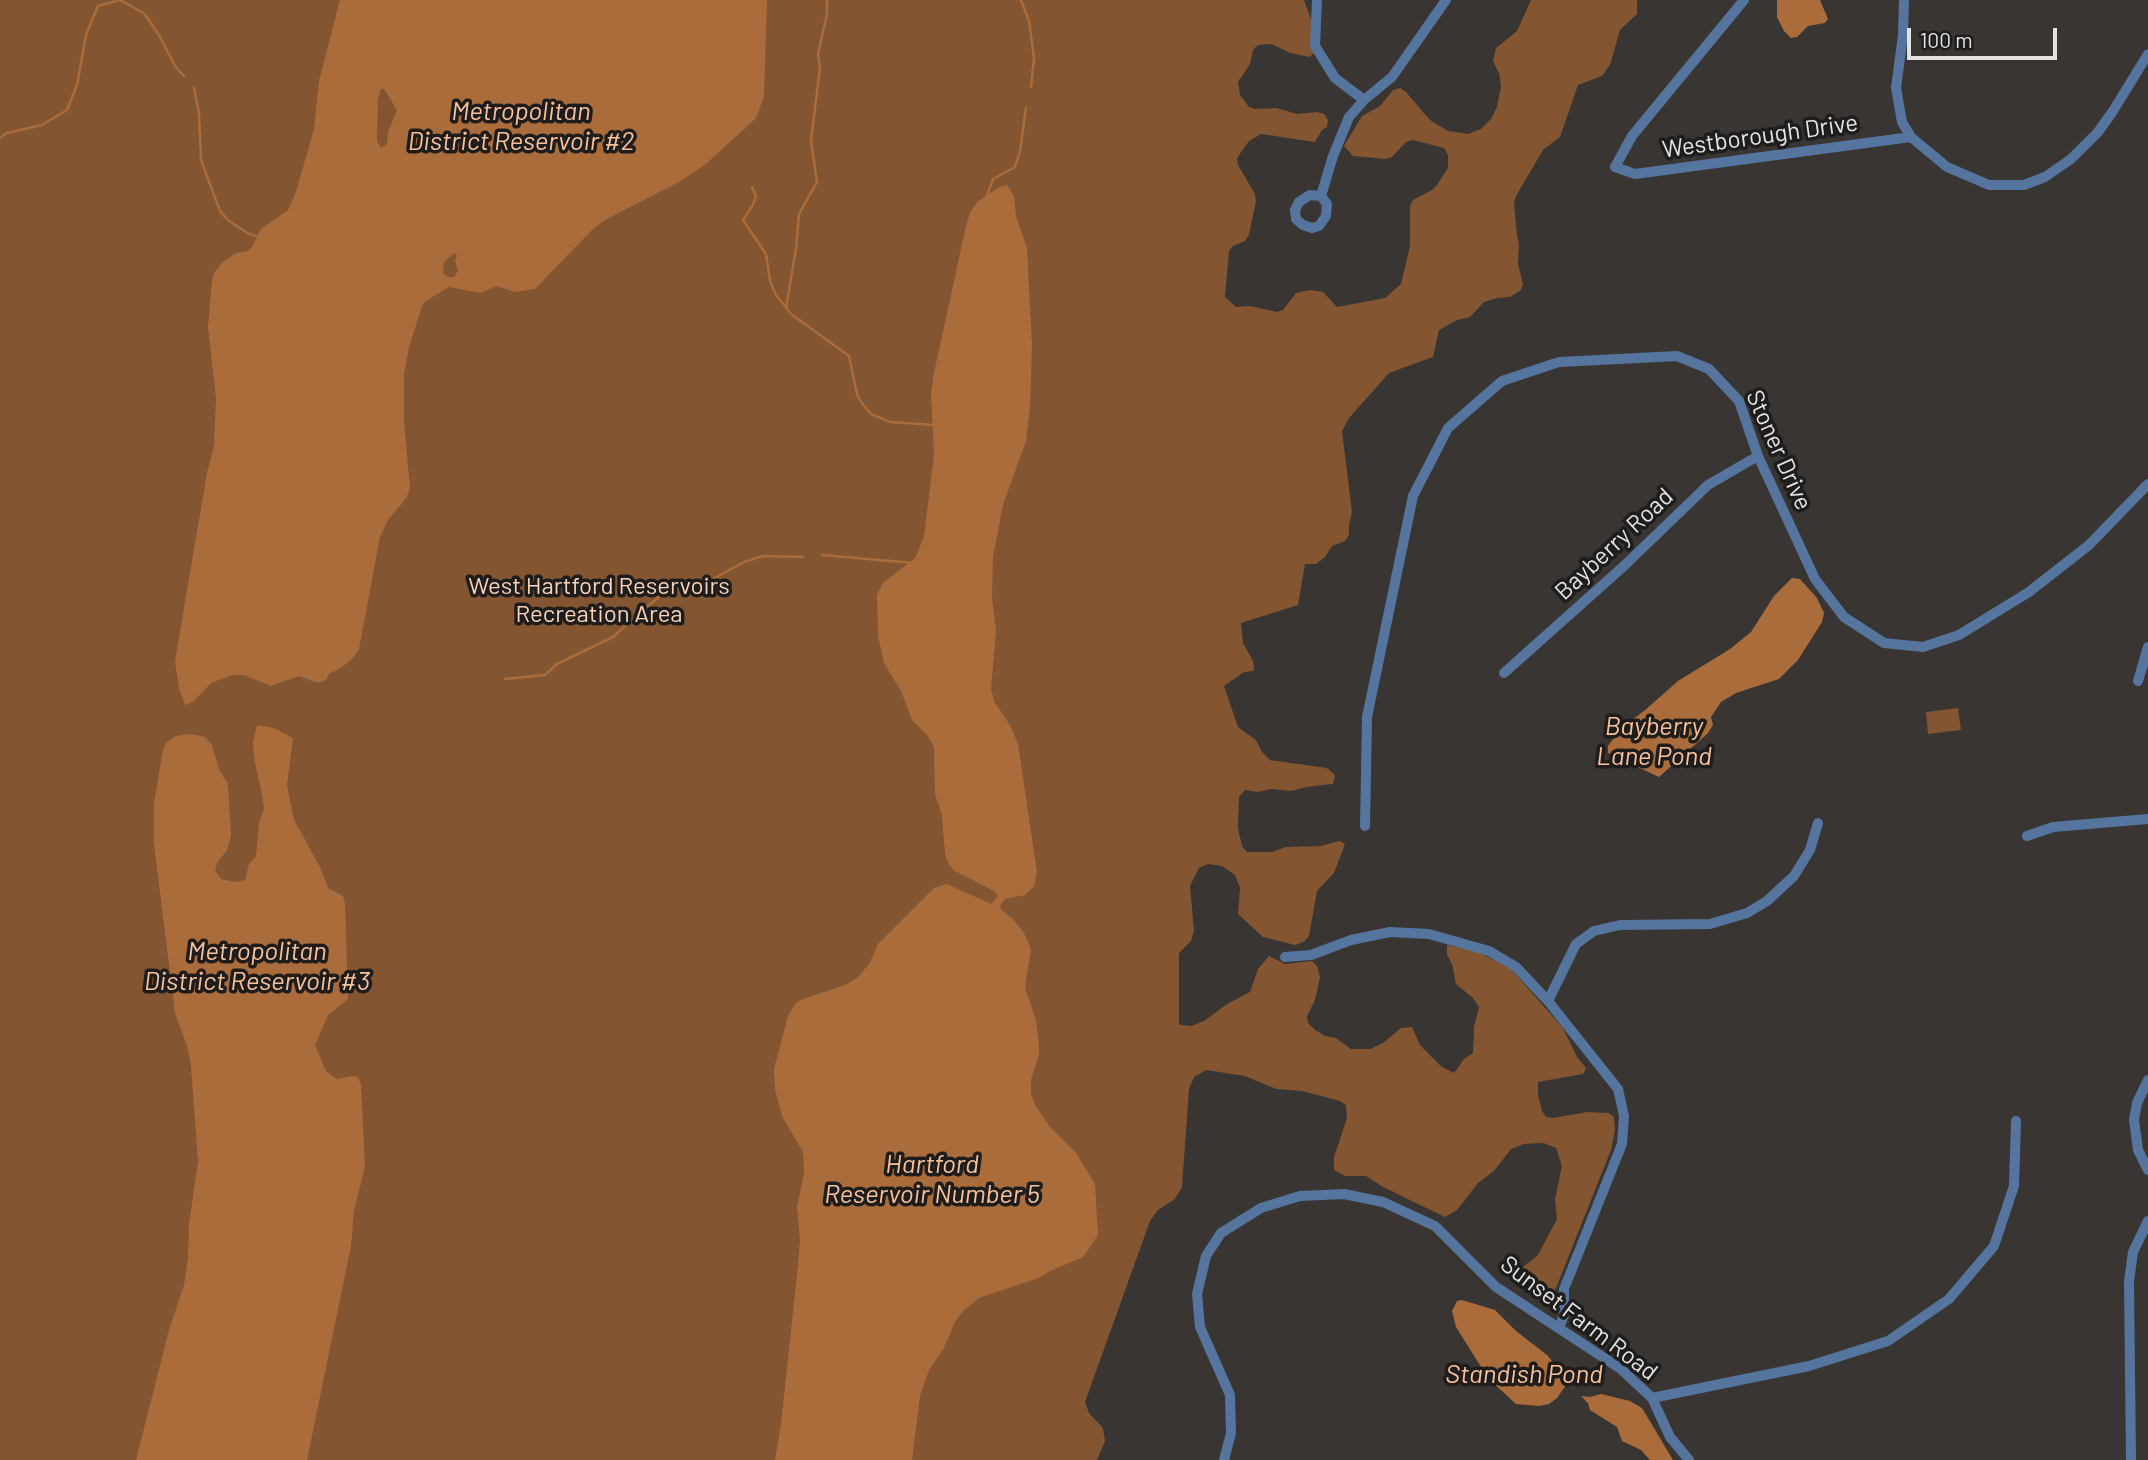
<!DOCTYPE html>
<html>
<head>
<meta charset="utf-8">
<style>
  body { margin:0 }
  #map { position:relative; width:2148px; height:1460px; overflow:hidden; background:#383533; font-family:Barlow,sans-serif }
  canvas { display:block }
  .scale { position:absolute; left:1907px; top:28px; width:150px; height:32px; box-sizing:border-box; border:4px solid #e5e3e2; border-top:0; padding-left:9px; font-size:21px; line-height:24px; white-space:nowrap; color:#e5e3e2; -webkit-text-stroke:5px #1f1d1c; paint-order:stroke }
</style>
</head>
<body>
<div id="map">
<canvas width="2148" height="1460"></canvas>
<div class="scale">100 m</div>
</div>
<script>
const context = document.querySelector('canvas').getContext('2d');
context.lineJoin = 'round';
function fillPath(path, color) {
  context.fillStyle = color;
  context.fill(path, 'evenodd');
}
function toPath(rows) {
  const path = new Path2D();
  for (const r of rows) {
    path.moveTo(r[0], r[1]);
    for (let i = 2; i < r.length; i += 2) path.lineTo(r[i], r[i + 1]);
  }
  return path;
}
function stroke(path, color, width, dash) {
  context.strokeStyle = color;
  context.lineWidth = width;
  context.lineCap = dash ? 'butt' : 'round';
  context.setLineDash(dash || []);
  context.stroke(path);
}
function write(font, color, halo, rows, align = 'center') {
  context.font = font + ' Barlow,sans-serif';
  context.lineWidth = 7;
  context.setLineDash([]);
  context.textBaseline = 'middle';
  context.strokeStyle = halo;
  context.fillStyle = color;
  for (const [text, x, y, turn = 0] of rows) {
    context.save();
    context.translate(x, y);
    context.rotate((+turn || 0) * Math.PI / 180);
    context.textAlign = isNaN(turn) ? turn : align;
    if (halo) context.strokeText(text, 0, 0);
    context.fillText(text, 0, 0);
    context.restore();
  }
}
fillPath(toPath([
  [0,0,1304,0,1311,19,1316,45,1315,52,1310,57,1290,53,1272,44,1258,45,1253,50,1250,64,1238,82,1240,95,1249,107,1255,109,1276,108,1297,114,1317,112,1324,114,1328,120,1327,127,1322,130,1315,142,1261,134,1249,141,1237,158,1238,165,1255,194,1256,201,1249,235,1245,241,1233,246,1229,251,1225,297,1236,307,1250,306,1277,312,1283,310,1296,293,1310,290,1323,292,1337,307,1385,298,1401,284,1410,246,1410,206,1413,200,1432,190,1437,185,1448,168,1448,155,1444,148,1413,140,1406,142,1392,157,1386,159,1353,156,1344,146,1362,116,1380,106,1393,90,1400,88,1406,92,1430,120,1448,131,1468,134,1481,129,1491,119,1497,107,1501,86,1499,73,1493,61,1496,48,1517,31,1531,0,1637,0,1637,14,1620,30,1610,65,1602,76,1578,85,1560,137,1543,150,1516,196,1514,203,1517,236,1519,243,1518,264,1523,284,1521,290,1510,297,1497,298,1484,302,1470,317,1457,320,1439,330,1433,357,1389,373,1349,418,1342,431,1352,512,1349,525,1349,535,1345,541,1332,546,1325,557,1316,564,1305,564,1298,605,1241,623,1243,643,1253,661,1254,668,1253,671,1244,672,1224,686,1238,727,1256,740,1262,752,1270,760,1327,768,1335,775,1333,784,1306,787,1291,791,1271,789,1258,792,1245,790,1239,797,1238,829,1242,846,1247,852,1272,852,1286,847,1321,846,1339,841,1345,844,1334,873,1317,891,1309,936,1305,941,1295,945,1263,937,1238,914,1240,888,1235,875,1222,866,1208,864,1199,868,1190,886,1194,931,1191,941,1179,953,1179,1024,1181,1025,1191,1026,1204,1021,1227,1004,1250,992,1258,969,1269,956,1285,964,1312,961,1317,966,1320,977,1315,1000,1307,1016,1308,1023,1315,1030,1325,1036,1336,1038,1351,1049,1370,1049,1383,1043,1401,1028,1412,1027,1420,1045,1442,1067,1454,1073,1464,1059,1473,1053,1474,1027,1479,1007,1473,998,1456,984,1452,964,1447,955,1447,945,1478,952,1510,968,1563,1028,1577,1057,1586,1068,1583,1074,1538,1082,1538,1095,1542,1111,1546,1117,1553,1118,1587,1112,1609,1113,1614,1117,1615,1130,1611,1150,1554,1293,1542,1300,1523,1281,1520,1275,1522,1268,1538,1255,1557,1219,1555,1199,1562,1166,1556,1148,1543,1143,1524,1144,1511,1149,1494,1171,1478,1183,1457,1210,1445,1217,1383,1187,1366,1176,1345,1176,1334,1170,1334,1157,1347,1118,1346,1105,1340,1101,1302,1091,1276,1089,1245,1076,1206,1070,1194,1077,1189,1089,1182,1187,1175,1199,1158,1210,1150,1221,1085,1402,1089,1413,1103,1428,1105,1441,1097,1460,0,1460],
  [1958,708,1961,730,1928,734,1926,712]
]), '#835531');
fillPath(toPath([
  [340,0,767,0,764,97,756,118,706,164,679,182,605,220,592,230,535,289,515,292,496,286,481,293,449,287,426,301,422,306,409,347,404,374,404,421,410,488,407,497,388,520,380,537,359,649,353,658,341,668,329,674,326,680,318,683,299,676,271,686,244,675,232,675,211,683,193,702,185,705,179,688,175,661,207,473,214,446,216,398,208,327,212,280,214,273,223,262,234,254,247,251,252,247,261,229,288,210,296,192,314,129,319,81],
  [381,89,384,89,397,110,388,132,387,144,381,148,377,141,378,98],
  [454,253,457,255,455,261,458,270,454,277,448,277,443,273,444,262],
  [1777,0,1820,0,1828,19,1825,23,1808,26,1797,37,1791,38,1784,31,1777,17],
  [1007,185,1014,196,1016,216,1027,248,1032,346,1030,407,1026,441,1003,505,993,557,992,598,996,631,991,690,995,703,1010,725,1018,744,1037,872,1034,886,1025,895,1005,899,1000,906,1001,910,1013,919,1024,933,1031,949,1025,988,1036,1020,1039,1047,1039,1054,1031,1080,1031,1093,1035,1105,1050,1127,1076,1153,1095,1184,1098,1235,1083,1257,1050,1271,1039,1278,979,1298,963,1311,955,1322,944,1348,929,1370,920,1396,912,1460,775,1460,781,1424,798,1265,800,1241,797,1207,804,1173,803,1152,782,1116,775,1089,774,1069,788,1016,795,1004,800,1000,845,985,857,978,870,963,878,944,934,888,947,884,991,904,998,896,996,892,955,871,949,865,945,854,942,815,935,794,934,747,927,735,912,720,902,693,884,663,878,636,877,594,884,582,915,558,924,537,934,455,931,393,934,373,966,226,970,213,977,202,1000,187],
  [1792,578,1800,579,1817,598,1824,613,1822,622,1798,660,1779,679,1736,693,1721,702,1711,717,1713,725,1708,733,1659,777,1608,753,1608,746,1622,727,1644,711,1678,681,1730,649,1751,632,1774,596],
  [257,725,274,728,293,738,287,785,294,820,320,867,328,888,343,896,345,903,348,999,328,1015,315,1045,326,1071,337,1079,351,1076,358,1077,361,1084,365,1166,354,1211,351,1246,307,1460,136,1460,169,1330,184,1285,188,1258,189,1224,198,1162,191,1066,187,1046,175,1013,154,844,154,803,163,749,167,742,175,736,191,734,205,737,212,745,219,769,228,784,231,836,227,850,217,863,215,870,221,879,235,882,245,880,249,864,256,856,259,823,264,809,262,794,254,758,253,742],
  [1462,1300,1495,1310,1516,1331,1547,1355,1558,1368,1566,1380,1566,1385,1557,1398,1549,1404,1539,1406,1516,1404,1488,1378,1456,1327,1452,1311,1457,1301],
  [1601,1394,1630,1401,1642,1408,1673,1460,1650,1460,1641,1450,1622,1441,1617,1427,1590,1410,1588,1403,1581,1396,1590,1397]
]), '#aa6c3b');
stroke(toPath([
  [120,0,145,14,160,37,175,66,184,76],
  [827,0,827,14,818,54,820,68,811,140,817,182,799,214,796,249,786,308,791,314,849,356,857,394,861,402,871,414,890,422,934,425],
  [1021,0,1029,21,1034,58,1031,87],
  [194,88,199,113,201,160,220,211,229,221,249,234,259,237],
  [0,138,7,133,42,125,67,110,77,85,86,35,98,6,120,0],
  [752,187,756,196,753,205,743,220,766,254,770,281,776,295,786,307],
  [986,198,993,179,1015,167,1020,151,1026,108],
  [822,555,913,563],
  [505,679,545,675,557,664,613,637,648,606,665,592,679,586,715,578,744,562,763,556,803,557]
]), '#aa6c3b', 2.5);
stroke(toPath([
  [1317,0,1315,46,1335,78,1364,100],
  [1744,0,1632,136,1615,167,1635,174,1911,137],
  [1904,0,1903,35,1896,88,1902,122,1911,137,1947,167,1989,185,2024,185,2045,177,2071,159,2098,132,2113,111,2148,54],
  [1321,196,1310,195,1299,202,1295,210,1296,219,1303,225,1312,228,1319,226,1326,216,1327,204,1321,196,1333,156,1349,117,1364,100,1392,77,1446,0],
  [1504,673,1625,565,1708,485,1758,456],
  [2138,681,2148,647],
  [1365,826,1367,717,1413,496,1448,428,1502,381,1559,362,1677,356,1709,369,1739,401,1758,456,1815,579,1844,617,1884,643,1923,647,1959,635,2029,592,2089,545,2148,484],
  [2027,836,2053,827,2148,819],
  [1285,957,1311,955,1351,940,1390,932,1429,934,1489,951,1516,967,1548,1001,1618,1089,1624,1116,1622,1144,1564,1289,1564,1315,1559,1328],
  [1548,1001,1576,944,1594,931,1620,925,1710,924,1747,913,1767,901,1794,876,1810,850,1818,823],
  [2148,1080,2137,1103,2134,1120,2138,1150,2148,1170],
  [1652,1398,1809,1366,1888,1341,1949,1299,1994,1246,2014,1186,2016,1121],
  [1224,1460,1231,1433,1230,1395,1200,1327,1197,1294,1206,1256,1221,1233,1261,1208,1300,1196,1344,1194,1383,1202,1435,1226,1496,1287,1621,1369,1652,1398,1670,1437,1689,1460],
  [2131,1460,2129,1281,2133,1252,2148,1221]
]), '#56759e', 10);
write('24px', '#e5e3e2', '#1f1d1c', [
  ["Westborough Drive",1760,136,-8],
  ["Stoner Drive",1779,450,66],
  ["Bayberry Road",1614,544,-43],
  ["Sunset Farm Road",1579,1318,37]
]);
write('24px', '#f7d2b9', '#1f1d1c', [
  ["West Hartford Reservoirs",599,586],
  ["Recreation Area",599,614]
]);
write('italic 26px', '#f7c19c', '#1f1d1c', [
  ["Metropolitan",521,111],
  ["District Reservoir #2",521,141],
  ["Bayberry",1654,726],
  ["Lane Pond",1654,756],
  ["Metropolitan",257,951],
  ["District Reservoir #3",257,981],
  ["Hartford",932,1164],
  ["Reservoir Number 5",932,1194],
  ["Standish Pond",1524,1374]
]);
</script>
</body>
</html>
